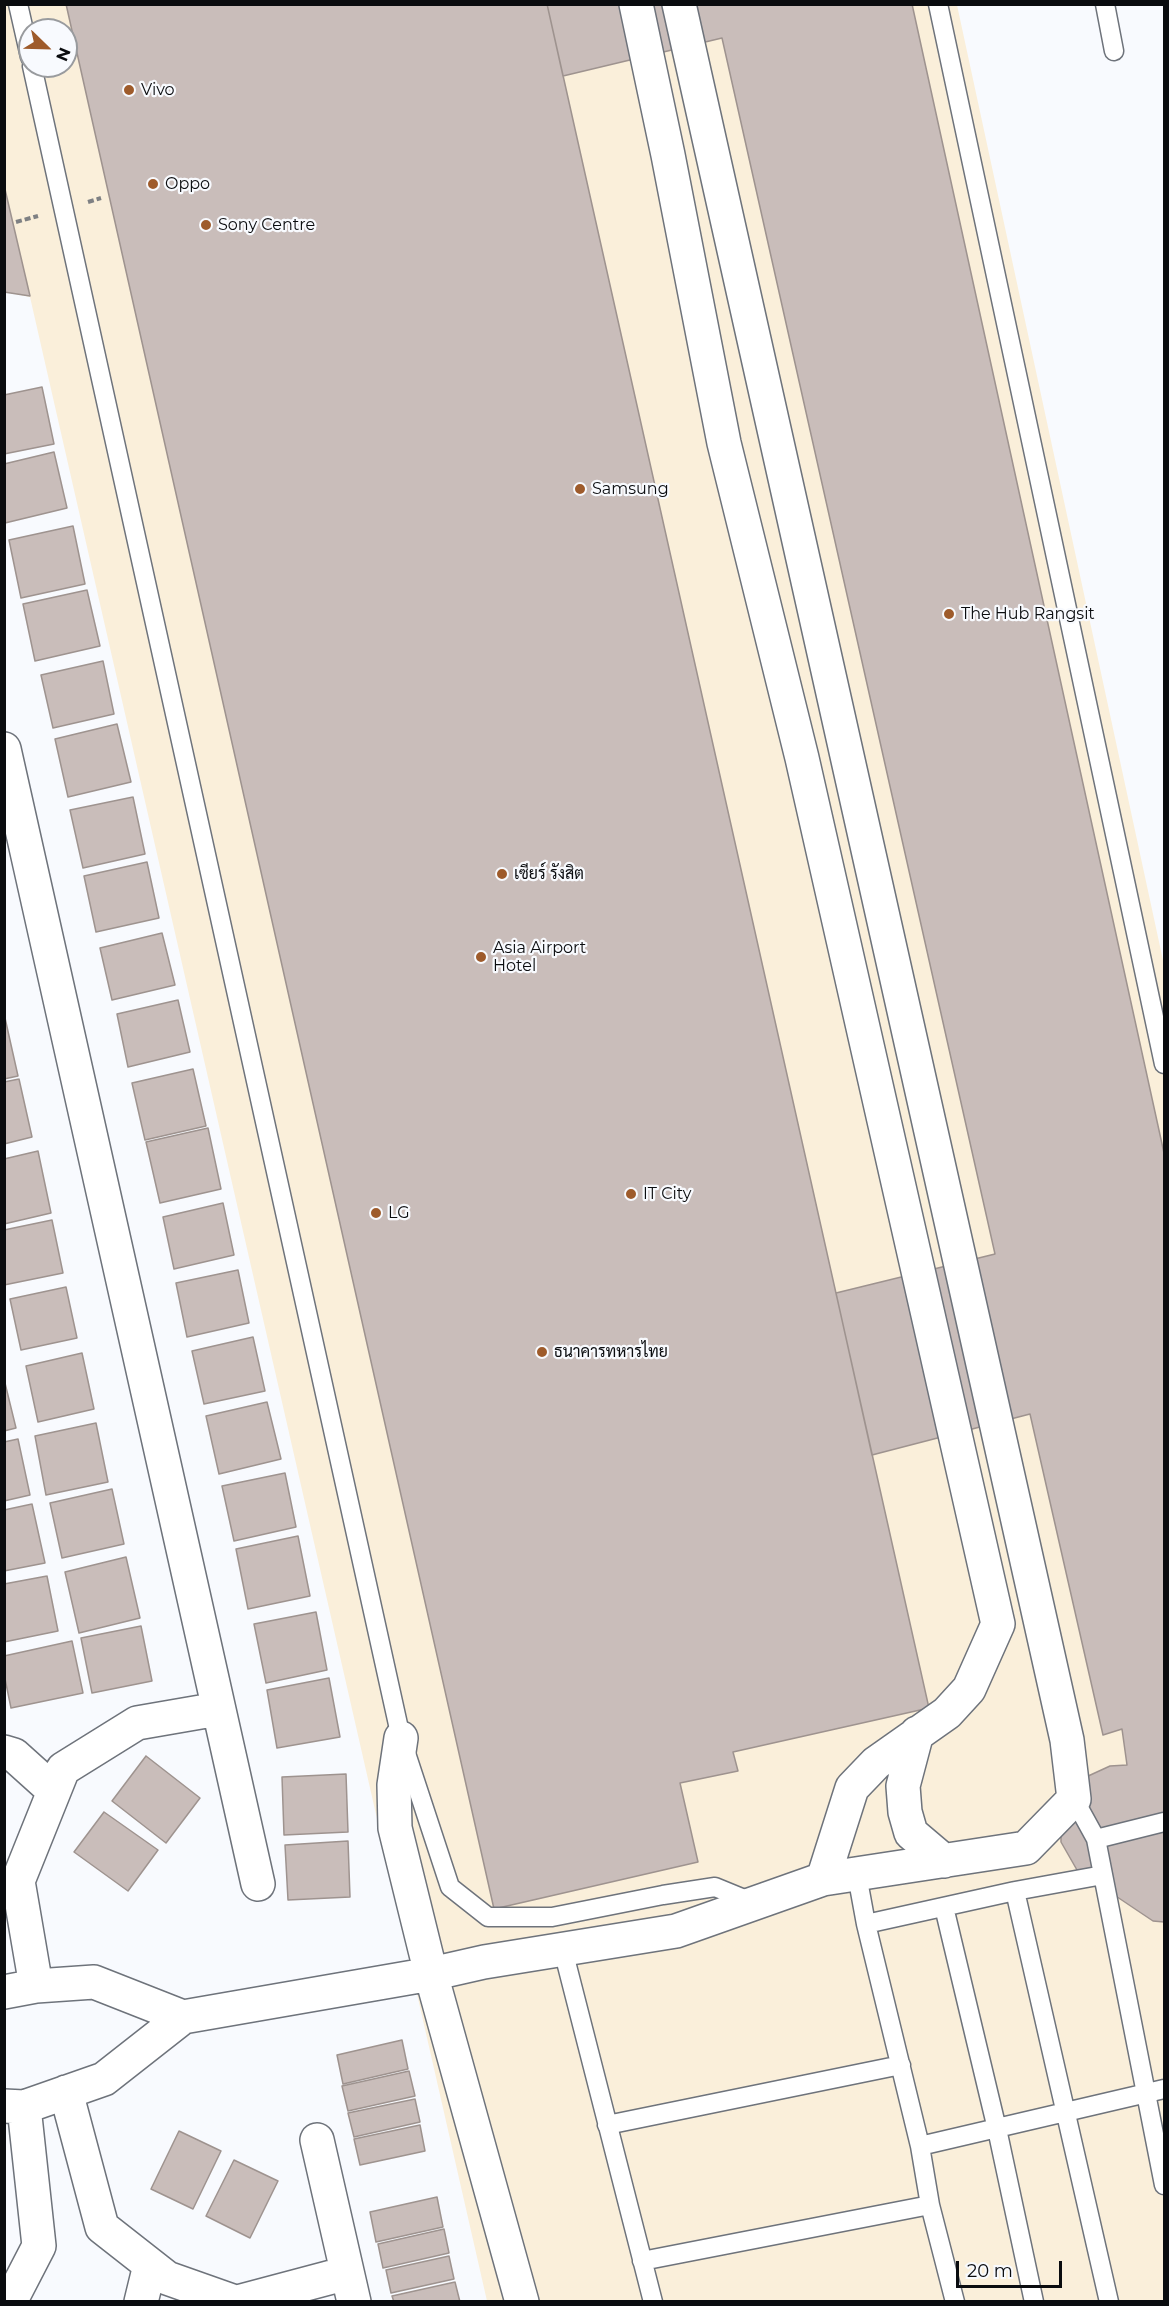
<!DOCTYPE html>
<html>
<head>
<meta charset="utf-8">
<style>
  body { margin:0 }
  #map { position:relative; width:1169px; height:2306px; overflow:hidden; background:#f8fafe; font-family:Montserrat,sans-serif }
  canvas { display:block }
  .frame { position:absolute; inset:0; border:6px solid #0a0c0f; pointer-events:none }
  .north { position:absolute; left:18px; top:18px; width:60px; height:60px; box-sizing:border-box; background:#f8fafe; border:2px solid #999b9e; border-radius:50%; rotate:113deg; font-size:16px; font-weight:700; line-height:24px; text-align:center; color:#0a0c0f }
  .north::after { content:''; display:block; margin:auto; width:21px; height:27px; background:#9e5b2b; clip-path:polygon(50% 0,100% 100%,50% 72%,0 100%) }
  .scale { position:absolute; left:956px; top:2261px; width:106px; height:27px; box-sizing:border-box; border:3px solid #0a0c0f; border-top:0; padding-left:8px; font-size:18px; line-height:21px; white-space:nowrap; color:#0a0c0f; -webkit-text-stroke:4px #f8fafe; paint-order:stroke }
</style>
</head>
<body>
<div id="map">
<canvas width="1169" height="2306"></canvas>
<div class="frame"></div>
<div class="north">N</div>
<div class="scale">20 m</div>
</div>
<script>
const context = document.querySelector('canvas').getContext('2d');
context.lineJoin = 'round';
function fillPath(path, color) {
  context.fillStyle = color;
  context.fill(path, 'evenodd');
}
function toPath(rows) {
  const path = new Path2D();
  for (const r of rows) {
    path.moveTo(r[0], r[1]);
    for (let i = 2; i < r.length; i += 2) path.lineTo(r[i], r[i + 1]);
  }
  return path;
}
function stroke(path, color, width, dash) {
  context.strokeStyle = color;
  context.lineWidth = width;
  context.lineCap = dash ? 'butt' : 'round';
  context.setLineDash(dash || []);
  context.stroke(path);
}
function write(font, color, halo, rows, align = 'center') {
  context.font = font + ' Montserrat,Sarabun,sans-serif';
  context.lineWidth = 4.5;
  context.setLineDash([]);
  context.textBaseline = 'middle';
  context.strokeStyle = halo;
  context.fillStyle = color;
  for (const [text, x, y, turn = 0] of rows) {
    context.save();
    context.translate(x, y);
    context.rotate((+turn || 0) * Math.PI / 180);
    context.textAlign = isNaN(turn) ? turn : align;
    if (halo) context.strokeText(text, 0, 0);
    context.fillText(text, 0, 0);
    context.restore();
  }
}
fillPath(toPath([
  [4,5,957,5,1164,965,1164,2301,487,2301,30,297,5,292],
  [30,30,66,30,66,66,30,66]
]), '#faefda');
const building = toPath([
  [66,4,547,4,929,1708,733,1752,738,1771,680,1783,698,1862,494,1909,66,4],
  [547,4,912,4,1164,1153,1164,1922,1153,1921,1077,1870,1061,1842,1061,1819,1086,1777,1110,1766,1127,1765,1122,1729,1103,1735,1030,1414,872,1455,836,1293,995,1254,722,38,563,76,547,4],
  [4,185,30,296,4,292,4,185],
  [42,387,54,444,4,454,4,395,42,387],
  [54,452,67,508,5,523,4,464,54,452],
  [73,526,85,584,21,598,9,540,73,526],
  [87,590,100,646,35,661,23,604,87,590],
  [103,661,114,714,53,728,41,675,103,661],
  [117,724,131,782,68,797,55,739,117,724],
  [133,797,145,854,83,868,70,810,133,797],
  [147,862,159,918,96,932,84,876,147,862],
  [162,933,175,985,112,1000,100,948,162,933],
  [178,1000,190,1052,128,1067,117,1014,178,1000],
  [5,1018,18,1076,4,1079,4,1018,5,1018],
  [193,1069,206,1126,145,1140,132,1083,193,1069],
  [19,1079,32,1137,4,1144,4,1082,19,1079],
  [208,1128,221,1189,160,1203,146,1142,208,1128],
  [38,1151,51,1213,4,1224,4,1159,38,1151],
  [223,1203,234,1255,174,1269,163,1217,223,1203],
  [52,1220,63,1273,4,1285,4,1230,52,1220],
  [238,1270,249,1323,187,1337,176,1283,238,1270],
  [66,1287,77,1338,21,1350,10,1299,66,1287],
  [253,1337,265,1391,204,1404,192,1351,253,1337],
  [82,1353,94,1409,38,1422,26,1366,82,1353],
  [4,1379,16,1428,4,1431,4,1379],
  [267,1402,281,1459,219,1474,206,1416,267,1402],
  [96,1423,108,1482,46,1495,35,1436,96,1423],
  [18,1439,30,1495,4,1501,4,1442,18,1439],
  [285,1473,296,1527,234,1541,222,1486,285,1473],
  [112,1489,124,1544,62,1558,50,1503,112,1489],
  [32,1504,45,1563,4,1571,4,1510,32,1504],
  [298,1536,310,1596,248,1609,236,1549,298,1536],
  [126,1557,140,1618,79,1633,65,1572,126,1557],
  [47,1576,58,1631,4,1642,4,1584,47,1576],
  [316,1612,327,1670,266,1683,254,1624,316,1612],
  [141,1626,152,1681,92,1693,81,1638,141,1626],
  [72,1641,83,1693,11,1708,4,1674,4,1656,72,1641],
  [329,1678,340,1737,277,1748,267,1690,329,1678],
  [146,1756,200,1798,166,1843,112,1801,146,1756],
  [346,1774,348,1832,284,1835,282,1777,346,1774],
  [104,1812,158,1850,128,1891,74,1852,104,1812],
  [348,1841,350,1897,288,1900,285,1845,348,1841],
  [402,2040,408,2069,343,2084,337,2055,402,2040],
  [409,2071,415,2096,348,2111,342,2086,409,2071],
  [415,2099,420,2122,354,2137,348,2113,415,2099],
  [420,2125,425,2151,360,2165,354,2139,420,2125],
  [179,2131,221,2151,193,2209,151,2189,179,2131],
  [234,2160,278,2181,250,2238,206,2216,234,2160],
  [437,2197,443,2227,376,2242,370,2212,437,2197],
  [444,2229,449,2253,383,2268,378,2244,444,2229],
  [449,2256,454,2279,391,2293,386,2270,449,2256],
  [455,2282,460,2302,394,2302,392,2296,455,2282]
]);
fillPath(building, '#c9bdba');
stroke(building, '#9e938f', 1.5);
const lane = toPath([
  [18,4,30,57],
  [938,4,1164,1064],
  [1105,4,1114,51],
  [32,66,401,1738,450,1887,488,1917,552,1917,663,1895,715,1887,754,1903],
  [1074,1799,1096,1839,1164,2185],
  [1096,1839,1164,1822],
  [857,1875,866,1924,920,2146,930,2205,955,2302],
  [1015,1891,1109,2302],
  [944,1907,997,2129,1034,2302],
  [866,1924,1015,1891,1103,1875],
  [563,1950,653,2302],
  [607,2125,901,2065],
  [920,2146,1164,2089],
  [642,2261,930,2205]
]);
const street = toPath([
  [636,4,668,155,724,443,802,758,998,1624,969,1689,947,1713,876,1763,852,1788,823,1879],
  [4,749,258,1884],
  [917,1733,903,1786,905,1812,911,1833,944,1861],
  [401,1738,394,1785,395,1828,431,1974,522,2302],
  [4,1752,14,1755,54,1791],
  [36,1986,18,1881,63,1769,137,1723,218,1709],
  [4,1992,36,1986,94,1982,183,2017],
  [66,2092,102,2227,167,2278,235,2302],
  [4,2106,24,2107,104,2079,183,2017,431,1974,484,1962,676,1931,823,1879,1026,1848,1074,1799,1067,1740,679,4],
  [317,2140,354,2302],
  [10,2302,39,2246,24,2107],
  [141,2302,150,2265],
  [238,2302,347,2273]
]);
stroke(lane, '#6e737b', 21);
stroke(street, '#6e737b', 36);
stroke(toPath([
  [88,202,101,198],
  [16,222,38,216]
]), '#7e8083', 4, [6, 3]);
stroke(lane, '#fff', 18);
stroke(street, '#fff', 33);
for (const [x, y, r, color] of [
  [129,90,6,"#9e5b2b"],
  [153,184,6,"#9e5b2b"],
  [206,225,6,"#9e5b2b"],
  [580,489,6,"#9e5b2b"],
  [949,614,6,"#9e5b2b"],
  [502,874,6,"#9e5b2b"],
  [481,957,6,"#9e5b2b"],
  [631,1194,6,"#9e5b2b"],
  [376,1213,6,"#9e5b2b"],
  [542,1352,6,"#9e5b2b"]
]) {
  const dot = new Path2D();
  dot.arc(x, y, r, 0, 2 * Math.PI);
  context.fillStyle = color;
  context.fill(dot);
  stroke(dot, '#f8fafe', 2);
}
write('16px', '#0a0c0f', '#f8fafe', [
  ["Vivo",141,90],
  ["Oppo",165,184],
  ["Sony Centre",218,225],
  ["Samsung",592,489],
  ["The Hub Rangsit",961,614],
  ["เซียร์ รังสิต",514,874],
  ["Asia Airport",493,948],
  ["Hotel",493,966],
  ["IT City",643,1194],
  ["LG",388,1213],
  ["ธนาคารทหารไทย",554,1352]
], 'left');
</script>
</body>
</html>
